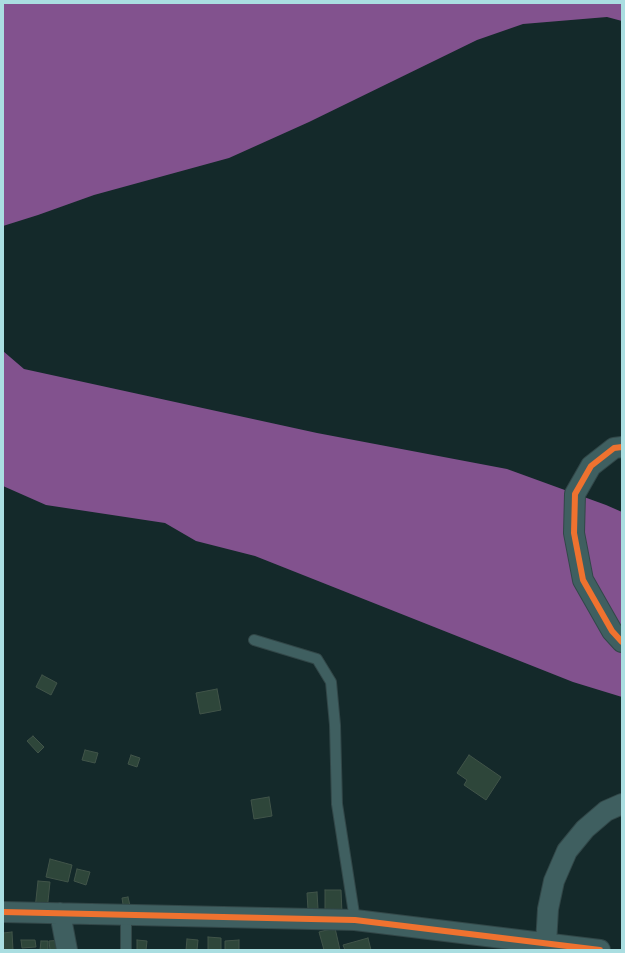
<!DOCTYPE html>
<html>
<head>
<meta charset="utf-8">
<style>
  body { margin:0 }
  #map { position:relative; width:625px; height:953px; overflow:hidden; background:#14292a; font-family:Roboto,sans-serif }
  canvas { display:block }
  .frame { position:absolute; inset:0; border:4px solid #aadee1; pointer-events:none }
</style>
</head>
<body>
<div id="map">
<canvas width="625" height="953"></canvas>
<div class="frame"></div>
</div>
<script>
const context = document.querySelector('canvas').getContext('2d');
context.lineJoin = 'round';
function fillPath(path, color) {
  context.fillStyle = color;
  context.fill(path, 'evenodd');
}
function toPath(rows) {
  const path = new Path2D();
  for (const r of rows) {
    path.moveTo(r[0], r[1]);
    for (let i = 2; i < r.length; i += 2) path.lineTo(r[i], r[i + 1]);
  }
  return path;
}
function stroke(path, color, width, dash) {
  context.strokeStyle = color;
  context.lineWidth = width;
  context.lineCap = dash ? 'butt' : 'round';
  context.setLineDash(dash || []);
  context.stroke(path);
}
fillPath(toPath([
  [3,3,622,3,622,21,607,17,523,24,477,40,309,122,229,158,94,195,38,215,3,226],
  [3,351,24,369,317,433,507,469,606,505,622,512,622,697,573,682,255,556,196,541,165,523,46,505,3,486]
]), '#82528e');
const building = toPath([
  [42,675,57,683,51,695,36,687,42,675],
  [217,689,221,710,200,714,196,693,217,689],
  [33,736,44,747,38,753,27,741,33,736],
  [85,750,98,753,95,763,82,760,85,750],
  [131,755,140,758,137,767,128,764,131,755],
  [469,755,501,777,486,800,464,785,467,780,457,773,469,755],
  [269,797,272,816,254,819,251,800,269,797],
  [50,859,72,865,68,882,46,877,50,859],
  [77,869,90,872,86,885,74,881,77,869],
  [38,881,50,882,47,911,35,909,38,881],
  [325,890,341,890,342,913,325,913,325,890],
  [317,892,318,909,308,910,307,893,317,892],
  [128,897,131,910,124,911,122,898,128,897],
  [335,928,340,950,324,950,319,932,335,928],
  [12,932,13,950,3,950,3,933,12,932],
  [208,937,221,938,221,950,208,950,208,937],
  [368,938,371,950,345,950,343,945,368,938],
  [187,939,198,940,197,950,186,950,187,939],
  [21,940,35,940,36,947,22,948,21,940],
  [63,940,64,950,50,950,49,941,63,940],
  [137,940,147,941,146,950,137,950,137,940],
  [239,940,239,950,225,950,225,941,239,940],
  [41,941,48,941,48,950,40,950,41,941]
]);
fillPath(building, '#2e463a');
stroke(building, '#415449', 1);
const service = toPath([
  [254,640,317,659,331,682,335,725,337,804,355,920],
  [126,915,126,950]
]);
const minor = toPath([
  [622,447,614,448,591,466,575,494,574,533,583,580,612,631,622,642],
  [3,912,355,920,600,950],
  [60,913,67,950],
  [546,944,548,909,554,881,567,851,585,829,606,811,622,804]
]);
stroke(service, '#324748', 12);
stroke(minor, '#324748', 22);
stroke(service, '#3f5f60', 10);
stroke(minor, '#3f5f60', 20);
stroke(toPath([
  [622,447,614,448,591,466,575,494,574,533,583,580,612,631,622,642],
  [3,912,355,920,600,950]
]), '#ef722f', 6);
</script>
</body>
</html>
